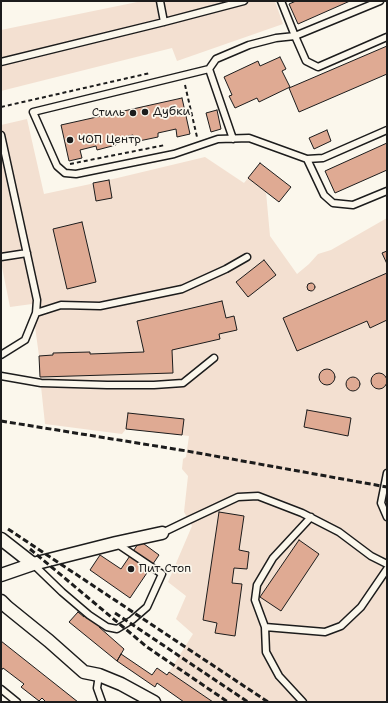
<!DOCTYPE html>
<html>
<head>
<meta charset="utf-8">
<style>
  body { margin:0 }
  #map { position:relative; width:388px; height:703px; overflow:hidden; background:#fbf7ec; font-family:"Shantell Sans",sans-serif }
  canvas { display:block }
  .frame { position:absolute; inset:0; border:2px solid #1c1c1c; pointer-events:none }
</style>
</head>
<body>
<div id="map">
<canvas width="388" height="703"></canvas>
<div class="frame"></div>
</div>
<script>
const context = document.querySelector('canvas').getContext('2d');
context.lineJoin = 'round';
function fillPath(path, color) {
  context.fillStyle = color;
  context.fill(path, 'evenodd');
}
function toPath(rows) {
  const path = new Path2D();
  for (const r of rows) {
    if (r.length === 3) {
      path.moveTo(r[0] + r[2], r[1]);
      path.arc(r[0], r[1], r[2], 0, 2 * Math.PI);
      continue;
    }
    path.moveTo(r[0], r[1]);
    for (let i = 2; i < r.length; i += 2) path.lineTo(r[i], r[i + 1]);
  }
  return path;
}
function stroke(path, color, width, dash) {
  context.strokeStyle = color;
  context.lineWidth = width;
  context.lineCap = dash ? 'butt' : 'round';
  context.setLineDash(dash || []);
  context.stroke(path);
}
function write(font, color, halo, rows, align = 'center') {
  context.font = font + ' "Shantell Sans",sans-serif';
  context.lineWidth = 3.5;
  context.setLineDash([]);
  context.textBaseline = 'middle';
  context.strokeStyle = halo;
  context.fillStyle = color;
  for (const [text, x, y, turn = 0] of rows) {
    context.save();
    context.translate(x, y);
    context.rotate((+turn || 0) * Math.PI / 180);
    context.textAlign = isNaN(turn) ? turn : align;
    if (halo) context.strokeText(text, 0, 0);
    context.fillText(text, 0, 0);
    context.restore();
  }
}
fillPath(toPath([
  [142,1,275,1,283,24,177,61,172,48,1,91,1,30],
  [27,119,44,194,109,180,205,157,244,183,248,178,266,192,270,236,297,274,309,264,318,254,331,250,387,218,387,702,213,702,169,672,193,634,176,619,186,596,168,582,192,526,184,512,188,476,182,469,183,459,186,457,189,436,126,429,122,434,45,424,40,377,39,356,32,304,10,307,1,262,1,125]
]), '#f3e0d1');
const building = toPath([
  [296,1,350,1,298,24,289,4,296,1],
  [387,46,387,74,299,112,289,88,387,46],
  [280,57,286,69,282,71,290,87,259,102,257,98,235,108,229,96,232,95,224,77,258,61,260,66,280,57],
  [182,98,190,134,177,137,176,129,158,133,158,137,139,141,139,138,134,139,133,135,121,138,122,141,116,142,116,145,97,150,96,146,80,150,82,158,69,161,61,125,182,98],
  [217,110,221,129,211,132,206,113,217,110],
  [327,130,331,141,314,149,309,138,327,130],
  [387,143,387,170,335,193,325,171,387,143],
  [260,163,291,187,279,202,248,178,260,163],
  [109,180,112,198,96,201,93,183,109,180],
  [82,222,96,282,67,289,53,229,82,222],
  [387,251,387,264,382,253,387,251],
  [264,260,276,275,248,297,236,282,264,260],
  [387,273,387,320,370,328,367,321,297,351,283,318,387,273],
  [311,287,4],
  [222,301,226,318,234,316,237,330,219,334,220,339,172,350,173,373,40,377,39,356,53,355,53,353,90,352,90,354,144,352,137,321,222,301],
  [327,377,8],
  [379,381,8],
  [353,384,7],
  [307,410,351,418,348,436,304,427,307,410],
  [128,413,184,419,182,435,126,429,128,413],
  [219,512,244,516,239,550,249,552,247,569,234,568,232,583,242,584,235,636,215,633,217,623,203,620,219,512],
  [299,540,319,554,281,611,260,597,299,540],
  [140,541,159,555,130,598,90,570,100,555,121,569,140,541],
  [78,612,84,617,86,615,100,626,99,627,124,649,117,661,69,622,78,612],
  [1,641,78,702,46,702,42,698,39,701,21,687,24,684,3,668,1,671,1,641],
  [121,654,152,675,157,668,167,675,169,672,213,702,184,702,157,683,155,687,117,661,121,654]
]);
fillPath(building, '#dfaa93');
stroke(building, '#1c1c1c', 1);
const lane = toPath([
  [160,1,164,22],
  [281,1,295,36,380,1],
  [1,62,164,22,244,1],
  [209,69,33,112,57,166,65,173,76,174,174,154,218,139,249,138,307,159,323,158,387,130],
  [1,135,37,300,36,313,25,340,1,355],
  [233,139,209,69,216,59,249,45,276,38,295,36,306,61,318,67,387,37],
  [307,159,324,195,333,203,353,205,387,191],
  [1,257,27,253],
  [36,313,61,305,100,306,182,289,226,269,247,257],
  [1,376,41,383,107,385,154,385,183,383,214,358],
  [387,473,381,503,387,517],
  [162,533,189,520,238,497,258,496,302,513,339,532,371,556,387,564],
  [33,564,62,592,89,615,107,627,117,629,132,620,147,607,162,574,116,543],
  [265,627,325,632,341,626,361,607,387,569],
  [99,675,97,688,102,702],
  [1,689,17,702],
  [303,702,279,676,266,652,265,627,255,600,257,585,273,558,311,517]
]);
const street = toPath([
  [1,539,33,564,116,543,162,533],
  [1,575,33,564],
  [1,601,7,607,49,641,84,672,99,675,121,684,154,702]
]);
stroke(lane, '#1c1c1c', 9);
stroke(street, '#1c1c1c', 15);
stroke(toPath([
  [185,85,197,137],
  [1,107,150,73],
  [70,164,165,145]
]), '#1c1c1c', 2, [4, 3]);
stroke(lane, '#fbf7ec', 6);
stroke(street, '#fbf7ec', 12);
stroke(toPath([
  [1,421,187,451,387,487],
  [8,529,268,702],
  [30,549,147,647,228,702],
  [115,613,248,702]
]), '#1c1c1c', 3, [6, 3]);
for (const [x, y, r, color] of [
  [145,112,4,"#1c1c1c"],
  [133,113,4,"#1c1c1c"],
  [70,140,4,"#1c1c1c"],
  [131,569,4,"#1c1c1c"]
]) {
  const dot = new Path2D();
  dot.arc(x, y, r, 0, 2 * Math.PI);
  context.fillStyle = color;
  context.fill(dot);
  stroke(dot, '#fbf7ec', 1.5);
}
write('12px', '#1c1c1c', '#fbf7ec', [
  ["Дубки",153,112],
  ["Стиль",125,113,"right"],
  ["ЧОП Центр",78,140],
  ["Пит Стоп",139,569]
], 'left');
</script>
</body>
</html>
